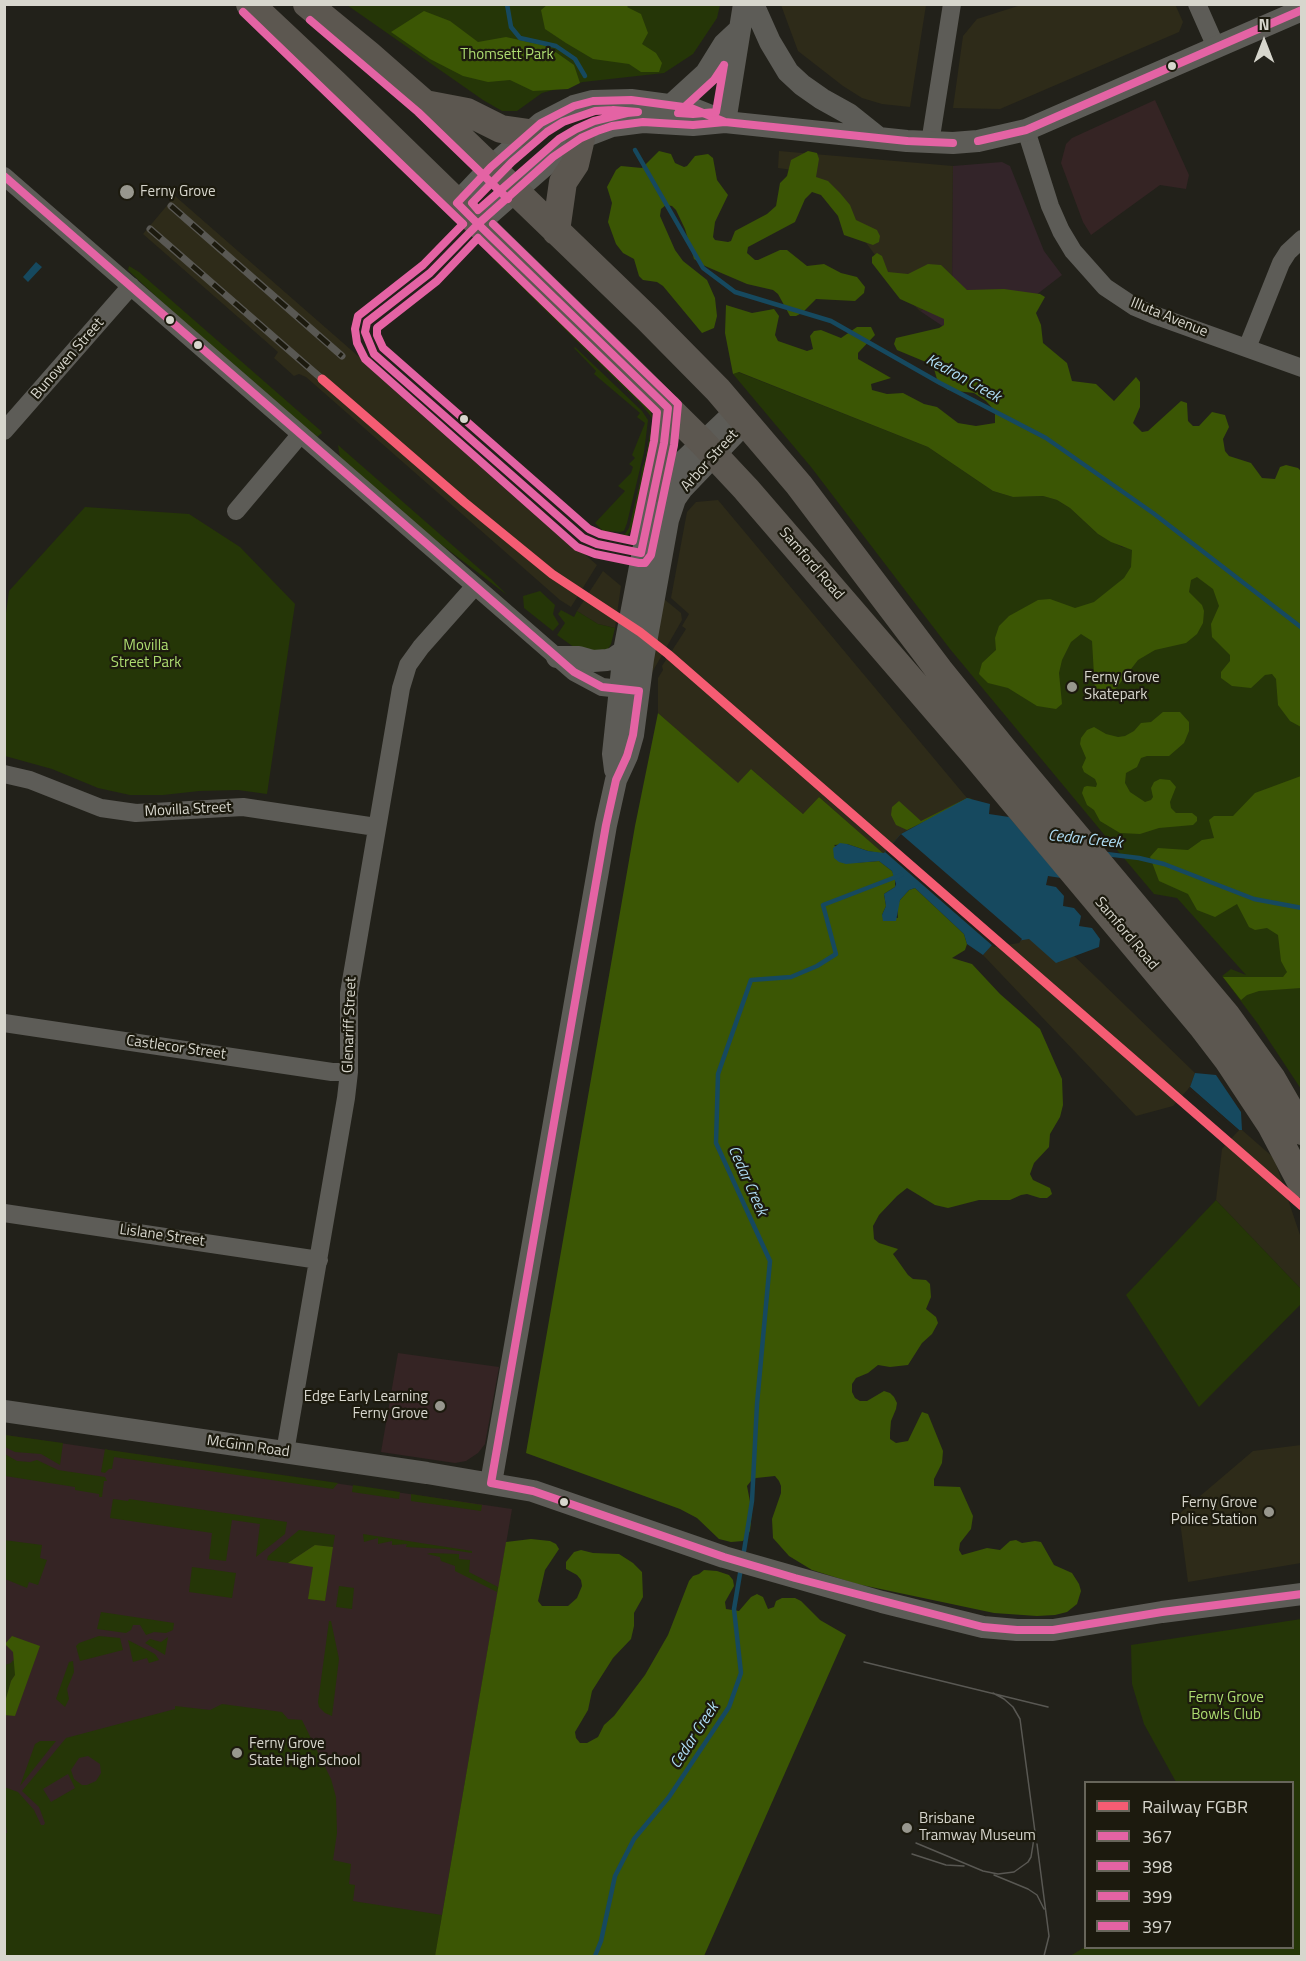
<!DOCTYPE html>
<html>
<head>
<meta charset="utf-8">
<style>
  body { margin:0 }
  #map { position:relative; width:1306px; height:1961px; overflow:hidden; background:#22211a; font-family:"Titillium Web",sans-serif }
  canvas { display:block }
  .frame { position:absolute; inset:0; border:6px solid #d7d6cd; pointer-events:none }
  .legend { position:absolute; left:1084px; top:1781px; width:210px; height:168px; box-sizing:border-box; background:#1c1a0e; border:2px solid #67655a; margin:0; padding:8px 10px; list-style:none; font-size:18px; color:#d7d6cd }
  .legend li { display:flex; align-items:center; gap:12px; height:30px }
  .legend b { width:30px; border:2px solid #67655a }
  .north { position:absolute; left:1234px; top:12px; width:60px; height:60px; -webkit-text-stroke:4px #1c1a0e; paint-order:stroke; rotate:0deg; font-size:16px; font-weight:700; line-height:24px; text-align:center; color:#d7d6cd }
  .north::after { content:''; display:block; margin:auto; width:21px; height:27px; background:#d7d6cd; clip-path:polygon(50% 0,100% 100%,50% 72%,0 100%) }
</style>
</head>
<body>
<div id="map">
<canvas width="1306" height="1961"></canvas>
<div class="frame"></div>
<ul class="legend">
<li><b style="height:8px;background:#f55c73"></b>Railway FGBR</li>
<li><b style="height:8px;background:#e463a4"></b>367</li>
<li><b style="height:8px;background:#e463a4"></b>398</li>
<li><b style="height:8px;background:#e463a4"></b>399</li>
<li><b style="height:8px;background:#e463a4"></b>397</li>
</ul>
<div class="north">N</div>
</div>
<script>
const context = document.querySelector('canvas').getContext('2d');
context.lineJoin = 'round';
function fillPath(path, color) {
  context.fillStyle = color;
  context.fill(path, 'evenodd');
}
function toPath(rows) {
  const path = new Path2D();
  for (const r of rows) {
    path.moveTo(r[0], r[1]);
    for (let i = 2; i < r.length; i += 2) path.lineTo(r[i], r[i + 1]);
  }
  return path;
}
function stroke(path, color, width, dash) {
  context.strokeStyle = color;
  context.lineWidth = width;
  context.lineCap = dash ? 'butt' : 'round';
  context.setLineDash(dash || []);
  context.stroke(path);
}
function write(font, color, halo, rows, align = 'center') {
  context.font = font + ' "Titillium Web",sans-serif';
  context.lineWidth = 4.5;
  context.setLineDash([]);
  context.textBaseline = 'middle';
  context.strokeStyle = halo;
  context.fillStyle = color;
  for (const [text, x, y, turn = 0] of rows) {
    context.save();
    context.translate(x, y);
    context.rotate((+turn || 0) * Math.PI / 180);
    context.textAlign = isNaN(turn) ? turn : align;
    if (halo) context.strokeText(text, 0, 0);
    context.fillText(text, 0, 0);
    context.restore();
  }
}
fillPath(toPath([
  [1175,4,1183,22,1179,32,1000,109,953,108,963,36,977,19,1021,5],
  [781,5,926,5,910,107,882,104,862,98,843,86,798,51],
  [779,151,953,166,952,293,920,311,896,287,881,263,850,221,793,170,778,168],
  [175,196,597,565,571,607,560,600,306,377,299,374,294,376,274,358,278,352,143,234],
  [718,500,967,798,901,834,884,854,819,797,803,814,751,769,738,784,658,713,658,678,663,670,662,666,686,629,682,626,689,614,671,598,687,512,696,502],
  [603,571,621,586,615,628,598,624,577,611],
  [664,599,681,613,682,620,650,676],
  [1014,919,1068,950,1195,1073,1190,1087,1173,1106,1136,1116,983,955],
  [1239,1130,1242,1130,1274,1158,1301,1238,1301,1289,1216,1200,1222,1149],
  [1301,1445,1301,1563,1188,1582,1179,1514,1253,1451]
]), '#2e2b19');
fillPath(toPath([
  [1002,162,1010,166,1044,251,1062,275,971,345,920,311,952,293,953,166]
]), '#332429');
fillPath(toPath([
  [1155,100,1189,175,1186,189,1160,185,1091,235,1083,222,1061,163,1066,144,1072,138],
  [398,1353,499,1367,485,1444,478,1453,466,1461,455,1463,381,1452],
  [5,1435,512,1509,435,1956,5,1956]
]), '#352424');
fillPath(toPath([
  [347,5,720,5,717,18,693,54,664,73,583,82,542,93,517,111,502,111,483,100],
  [493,256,650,409,653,419,641,404,492,258],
  [129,266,139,272,321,431,322,433,317,437,163,303,128,270],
  [575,347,642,411,648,420,644,452,627,523,624,531,620,532,603,531,595,523,625,491,618,486,631,473,633,467,629,464,635,458,632,455,645,423,637,417,640,413,594,374,596,371,574,348],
  [738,372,928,447,993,491,1013,497,1043,496,1057,500,1070,508,1098,534,1122,547,1183,557,1301,663,1301,1089,1258,1024,1222,976,1231,969,1246,975,1177,898,1154,894,1102,832,950,649,811,467,733,374],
  [652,423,653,426,645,474,633,528,626,537,614,539,614,536,625,534,629,528,640,482,642,468,645,461],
  [338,445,491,579,507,595,429,535,340,457],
  [85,507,189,514,240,547,295,604,267,794,238,790,199,791,163,795,130,795,98,788,52,769,5,756,4,628,9,591],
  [540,591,555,605,553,614,559,624,553,631,524,608,523,596],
  [561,610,574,617,577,611,598,624,615,628,611,644,608,649,604,652,578,650,557,635,565,623,558,614],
  [1216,1200,1301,1289,1301,1304,1199,1407,1126,1295],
  [5,1435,63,1443,60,1465,41,1454,15,1452,5,1447],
  [105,1449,109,1450,338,1483,333,1489,114,1457,112,1469,109,1469,105,1473,101,1472],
  [5,1454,17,1461,30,1462,37,1460,58,1470,105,1477,107,1481,104,1481,102,1497,99,1497,99,1494,75,1490,75,1487,5,1476],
  [353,1485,400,1492,399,1499,352,1492],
  [411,1494,482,1505,481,1511,411,1501],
  [113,1499,128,1501,129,1499,287,1522,285,1534,256,1557,260,1524,232,1520,226,1561,209,1559,212,1533,110,1518],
  [299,1530,335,1535,333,1547,315,1545,288,1563,267,1560,268,1556],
  [363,1534,472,1551,472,1553,445,1549,406,1547,407,1544,392,1545,392,1541,378,1544,378,1538,364,1542],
  [4,1540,42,1545,40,1558,47,1560,38,1585,29,1582,27,1588,5,1579],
  [430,1553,459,1554,459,1559,470,1560,469,1572,498,1587,497,1592,455,1571,455,1566,441,1561,440,1557,427,1554],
  [192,1567,236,1573,232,1598,189,1592],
  [339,1586,354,1588,352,1609,336,1607],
  [101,1612,174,1623,173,1630,166,1633,154,1632,146,1635,140,1625,133,1625,131,1630,126,1633,97,1629],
  [1301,1619,1301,1956,1070,1956,1085,1947,1292,1948,1292,1782,1176,1782,1144,1724,1132,1684,1131,1645],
  [329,1621,331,1621,339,1659,332,1716,325,1713,319,1707,318,1702],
  [99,1636,120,1638,123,1650,80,1661,76,1646,79,1643],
  [168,1637,165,1655,145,1643,150,1639,161,1642],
  [128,1640,155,1654,159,1660,149,1663,147,1658,133,1662],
  [13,1660,16,1664,15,1675,11,1681,5,1702,5,1665,11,1663],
  [73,1661,74,1672,67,1689,69,1699,65,1707,56,1699,69,1662],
  [222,1704,282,1712,288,1719,302,1720,331,1779,336,1797,337,1833,333,1860,351,1864,349,1884,355,1885,353,1901,442,1915,435,1956,5,1956,4,1833,7,1833,5,1819,4,1787,18,1792,34,1810,41,1825,44,1825,45,1823,39,1807,22,1791,66,1738,175,1709,175,1706,210,1710],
  [88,1756,100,1764,101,1773,96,1781,87,1785,82,1785,74,1779,71,1770,79,1758],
  [68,1774,75,1788,51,1802,43,1789],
  [40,1741,56,1741,20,1786,35,1744]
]), '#253607');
fillPath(toPath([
  [547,5,629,5,627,7,641,14,648,33,642,44,656,53,662,63,659,72,641,72,629,64,593,59,566,43,545,29,541,10],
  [424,11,450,21,478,42,506,37,547,46,574,65,580,83,568,89,533,91,510,80,488,82,463,76,430,59,391,32],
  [659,151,671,154,675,163,684,167,687,166,695,156,708,154,713,158,717,180,728,195,715,222,713,237,715,240,728,242,731,241,735,231,767,214,776,206,780,183,787,176,791,160,808,151,817,153,819,159,816,177,828,181,840,193,850,205,856,220,877,230,880,236,879,242,873,245,844,235,838,216,821,195,812,192,805,199,795,222,748,247,747,253,755,260,758,260,780,250,787,250,807,266,824,264,841,273,857,277,865,287,864,293,855,301,816,299,802,313,796,316,790,316,778,294,773,290,747,284,705,266,694,259,685,229,676,210,672,206,666,205,661,209,660,216,675,250,683,261,707,280,715,298,717,316,714,328,702,333,663,286,657,282,643,280,639,276,634,259,623,253,616,244,608,222,612,203,607,187,616,170,621,166,642,168],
  [877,253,882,256,888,272,908,274,928,264,941,265,967,290,1004,289,1040,294,1045,297,1036,313,1041,325,1043,343,1067,363,1072,381,1096,384,1114,401,1136,377,1140,382,1140,407,1133,423,1142,432,1148,431,1181,401,1187,403,1188,421,1193,426,1199,426,1212,412,1225,415,1229,427,1223,439,1225,451,1229,456,1251,463,1262,478,1275,479,1280,467,1286,465,1298,468,1301,471,1301,727,1290,721,1278,705,1276,679,1272,674,1265,675,1251,688,1232,686,1221,678,1221,672,1230,661,1230,655,1212,637,1211,624,1219,606,1213,589,1197,577,1191,580,1189,592,1202,605,1204,611,1203,623,1197,634,1186,643,1155,650,1138,660,1110,696,1104,698,1098,697,1095,692,1092,641,1081,634,1071,642,1062,660,1059,673,1062,704,1056,709,1037,706,1008,688,988,683,979,674,982,663,996,650,995,638,999,626,1009,616,1038,600,1050,599,1075,608,1094,602,1124,578,1131,567,1132,550,1111,542,1098,534,1070,508,1057,500,1043,496,1013,497,993,491,928,447,739,372,733,374,725,333,726,305,752,313,774,309,779,316,775,335,778,341,807,351,813,349,810,336,814,331,821,330,841,338,857,327,871,327,875,335,858,353,858,359,891,378,871,384,872,390,887,394,903,393,924,404,937,407,958,423,976,426,995,423,995,411,986,401,974,393,948,390,938,383,933,365,897,350,894,344,896,338,939,328,944,325,944,319,900,299,872,263,872,257],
  [1163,712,1180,712,1189,722,1189,731,1184,743,1169,756,1147,756,1141,758,1137,767,1126,773,1125,783,1130,792,1145,802,1151,800,1153,797,1151,788,1154,782,1160,779,1170,780,1176,787,1170,802,1171,808,1176,813,1192,813,1197,817,1197,821,1193,825,1159,828,1140,834,1120,833,1100,821,1094,810,1087,805,1082,793,1084,787,1087,786,1096,787,1097,784,1095,779,1084,772,1082,767,1086,758,1080,744,1081,738,1087,730,1094,727,1106,734,1118,737,1125,736,1134,731,1141,723,1151,722],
  [658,713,738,783,751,769,803,814,819,797,884,854,868,851,847,844,834,845,852,863,879,861,892,871,895,877,895,887,884,894,886,906,882,915,898,918,897,906,900,900,909,890,915,888,964,934,967,944,965,950,952,958,972,964,1000,994,1040,1029,1062,1079,1063,1105,1060,1117,1050,1134,1049,1147,1034,1163,1030,1174,1033,1180,1050,1188,1052,1194,1047,1198,1040,1198,1027,1194,1021,1195,1010,1200,979,1200,948,1208,935,1205,907,1188,897,1196,879,1215,873,1226,874,1239,879,1243,898,1249,893,1254,908,1275,913,1279,926,1280,930,1284,931,1297,926,1309,936,1317,938,1323,932,1334,922,1343,908,1365,890,1367,878,1365,868,1373,856,1378,852,1384,852,1392,855,1398,860,1401,867,1401,884,1391,890,1393,894,1397,897,1403,896,1409,891,1421,890,1433,890,1439,896,1443,908,1441,922,1412,928,1414,943,1451,942,1463,934,1479,934,1486,960,1487,973,1516,971,1529,960,1543,959,1550,962,1555,987,1548,1000,1550,1010,1541,1016,1540,1022,1543,1035,1541,1041,1542,1054,1565,1072,1573,1079,1584,1081,1591,1077,1604,1067,1612,1055,1615,1037,1616,994,1613,857,1584,812,1570,789,1556,773,1538,772,1519,781,1493,781,1486,779,1481,775,1476,756,1478,751,1481,747,1486,752,1512,750,1531,743,1541,731,1542,719,1539,697,1518,680,1509,526,1453,635,826],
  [1301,776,1301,988,1259,991,1247,995,1241,1000,1223,977,1283,977,1287,972,1281,961,1278,935,1267,928,1255,930,1249,927,1237,904,1215,917,1197,910,1188,894,1159,881,1150,857,1158,848,1188,850,1202,840,1214,838,1209,820,1214,816,1233,816,1255,793],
  [967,798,972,799,907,830,896,825,891,815,892,807,899,801,921,821],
  [531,1539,550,1541,556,1544,559,1549,545,1570,538,1601,542,1606,568,1606,577,1598,582,1586,581,1580,577,1575,566,1569,566,1562,574,1552,581,1550,593,1553,619,1554,633,1563,642,1572,643,1597,634,1613,634,1626,631,1639,613,1658,592,1691,588,1710,575,1732,576,1738,580,1743,587,1743,598,1737,604,1725,614,1716,645,1675,668,1635,689,1581,693,1576,699,1574,704,1570,717,1571,729,1575,733,1580,734,1586,725,1602,726,1609,739,1611,751,1597,757,1594,763,1597,768,1609,774,1607,776,1601,782,1598,795,1598,801,1601,820,1620,846,1635,704,1956,435,1956,506,1542],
  [315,1545,333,1547,325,1601,308,1599,313,1567,288,1563],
  [12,1636,40,1646,15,1716,4,1715,5,1702,11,1681,15,1675,13,1652,5,1644]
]), '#3b5604');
fillPath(toPath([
  [36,262,42,267,28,282,23,277],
  [967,798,990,804,989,814,1009,817,1061,878,1048,876,1046,885,1056,887,1064,896,1063,906,1074,908,1081,916,1079,926,1092,928,1100,939,1099,947,1056,963,1029,939,992,945,983,955,967,944,964,934,915,888,909,890,900,900,896,921,883,921,882,915,886,906,884,894,895,887,896,884,892,871,879,861,846,864,839,862,834,858,833,848,840,843,847,844,868,851,884,853,901,834],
  [1195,1073,1216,1075,1241,1112,1242,1130,1239,1130,1190,1087]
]), '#16495f');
fillPath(toPath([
  [901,834,1022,939,1019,943,994,947,885,852],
  [1190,1087,1239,1130,1237,1132,1188,1089]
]), '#22211a');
stroke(toPath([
  [507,4,511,27,520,38,556,46,575,59,585,76],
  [635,150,703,268,735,292,831,321,940,383,1046,438,1153,513,1302,628],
  [1106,854,1139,858,1164,864,1254,899,1302,908],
  [743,1557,752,1501,757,1404,770,1261,716,1143,718,1074,751,980,791,977,817,966,836,954,823,905,901,875],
  [595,1956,601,1941,615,1876,634,1839,669,1797,729,1707,741,1673,734,1609,741,1568]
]), '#16495f', 4.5);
stroke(toPath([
  [1197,4,1216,47],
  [1026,130,1050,206,1061,231,1073,251,1105,287,1135,307,1154,315,1302,368],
  [930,143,952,4],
  [4,176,574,672,602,687,631,690],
  [1247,348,1281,263,1288,252,1302,239],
  [4,431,131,286],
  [236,511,300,435],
  [4,774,30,780,101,808,136,813,243,807,376,827],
  [4,1023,332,1072,349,1072],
  [4,1213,319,1260],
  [285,1452,346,1098,349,1072,349,993,401,688,408,665,421,647,475,586]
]), '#5d5c57', 18);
stroke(toPath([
  [753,4,770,42,788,72,802,85,822,99,849,114,879,138],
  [671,105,706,73,724,44,739,30],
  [725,122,744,4],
  [457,203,491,167,541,123,574,106,593,101,631,100,691,108,721,120],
  [478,224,566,147,581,138,612,126,643,122,693,125,725,122,907,141,953,143,978,141,1026,130,1302,10],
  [557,657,579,657,593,661,607,660,614,658,624,651],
  [615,770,613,754,624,651,655,488,735,412],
  [4,1411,427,1473,533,1491,724,1557,882,1602,983,1627,1017,1630,1053,1630,1162,1612,1302,1594],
  [491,1483,606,825,616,780,627,756,633,735,643,659,668,520,675,499,682,489,745,423]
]), '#5d5c57', 22);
stroke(toPath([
  [250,4,335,84,618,359,702,442,746,489,972,751,1202,1026,1228,1060,1271,1125,1302,1184],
  [307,4,368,54,425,104,648,319,718,390,799,485,939,670,1003,749,1226,1015,1272,1079,1302,1131],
  [425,104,467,112,501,129,529,133],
  [556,231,563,182,575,164,581,138],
  [655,488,664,443,668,408]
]), '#5c5750', 28);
stroke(toPath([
  [864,1662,1048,1707],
  [916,1843,983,1871,998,1874,1014,1872,1028,1862,1031,1857,1035,1832,1020,1719,1013,1707,1004,1699,993,1693],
  [1037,1844,1049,1936,1044,1956],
  [912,1854,946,1865,964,1866],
  [994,1875,1028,1889,1037,1895,1044,1909]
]), '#595853', 1.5);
const rail = toPath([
  [171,206,342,356],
  [150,229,322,379]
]);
stroke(rail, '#595853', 7);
stroke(rail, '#1c1a0e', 4.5, [14]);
stroke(toPath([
  [4,176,574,672,602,687,639,691,633,735,627,756,616,780,606,825,491,1483],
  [491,1483,533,1491,724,1557,795,1578,983,1627,1017,1630,1053,1630,1162,1612,1302,1594]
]), '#e463a4', 8);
stroke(toPath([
  [725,122,907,141],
  [725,122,907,141],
  [1026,130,1302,10],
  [1026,130,1302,10],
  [907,141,953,143],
  [907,141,953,143],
  [978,141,1026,130],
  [978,141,1026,130],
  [478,224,668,408,664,443,641,553,597,544,583,538,374,354,365,332,367,322,430,273,478,224],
  [478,224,457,203,491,167,541,123,574,106,593,101,631,100,691,108,725,122],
  [478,224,553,157,581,138,597,131,612,126,643,122,693,125,725,122]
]), '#e463a4', 8);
stroke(toPath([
  [243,12,463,224],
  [310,20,418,112,508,199],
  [478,238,657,412,654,441,633,541,600,534,589,529,383,348,377,335,377,328,437,281,478,238]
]), '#e463a4', 8);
stroke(toPath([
  [724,65,716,112,693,114,678,113,714,80,724,65],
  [613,110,638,112,627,113,594,121,576,129,559,139,478,210,472,203,512,162,547,132,563,122,595,111,613,110],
  [463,224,423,265,358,316,355,329,357,343,365,359,577,547,595,554,639,563,645,563,651,555,674,445,678,404,493,224]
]), '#e463a4', 8);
stroke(toPath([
  [322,379,464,502,552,574,640,632,668,654,1302,1206]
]), '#f55c73', 9);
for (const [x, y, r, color] of [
  [1172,66,5,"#d7d6cd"],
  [127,192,8,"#98978e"],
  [170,320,5,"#d7d6cd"],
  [198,345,5,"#d7d6cd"],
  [464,419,5,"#d7d6cd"],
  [1072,687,6,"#98978e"],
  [440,1406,6,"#98978e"],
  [564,1502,5,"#d7d6cd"],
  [1269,1512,6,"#98978e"],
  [237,1753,6,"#98978e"],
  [907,1828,6,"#98978e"]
]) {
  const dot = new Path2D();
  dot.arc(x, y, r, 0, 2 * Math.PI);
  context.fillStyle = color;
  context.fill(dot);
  stroke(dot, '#1c1a0e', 2);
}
write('15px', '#addc70', '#1c1a0e', [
  ["Thomsett Park",507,55],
  ["Movilla",146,646],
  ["Street Park",146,663],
  ["Ferny Grove",1226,1698],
  ["Bowls Club",1226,1715]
]);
write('15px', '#d7d6cd', '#1c1a0e', [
  ["Ferny Grove",140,192],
  ["Ferny Grove",1084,678],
  ["Skatepark",1084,695],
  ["Edge Early Learning",428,1397,"right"],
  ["Ferny Grove",428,1414,"right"],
  ["Ferny Grove",1257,1503,"right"],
  ["Police Station",1257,1520,"right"],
  ["Ferny Grove",249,1744],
  ["State High School",249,1761],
  ["Brisbane",919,1819],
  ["Tramway Museum",919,1836]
], 'left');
write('15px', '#d7d6cd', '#1c1a0e', [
  ["Illuta Avenue",1169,318,22],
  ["Bunowen Street",68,359,-49],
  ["Arbor Street",710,461,-48],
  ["Samford Road",811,564,49],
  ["Movilla Street",188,810,-3],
  ["Samford Road",1126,934,50],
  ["Glenariff Street",350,1025,-88],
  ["Castlecor Street",176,1048,8],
  ["Lislane Street",162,1236,8],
  ["McGinn Road",248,1447,8]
]);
write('italic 16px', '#aedcf4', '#1c1a0e', [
  ["Kedron Creek",963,379,29],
  ["Cedar Creek",1085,840,6],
  ["Cedar Creek",747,1181,66],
  ["Cedar Creek",695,1736,-57]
]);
</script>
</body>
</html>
